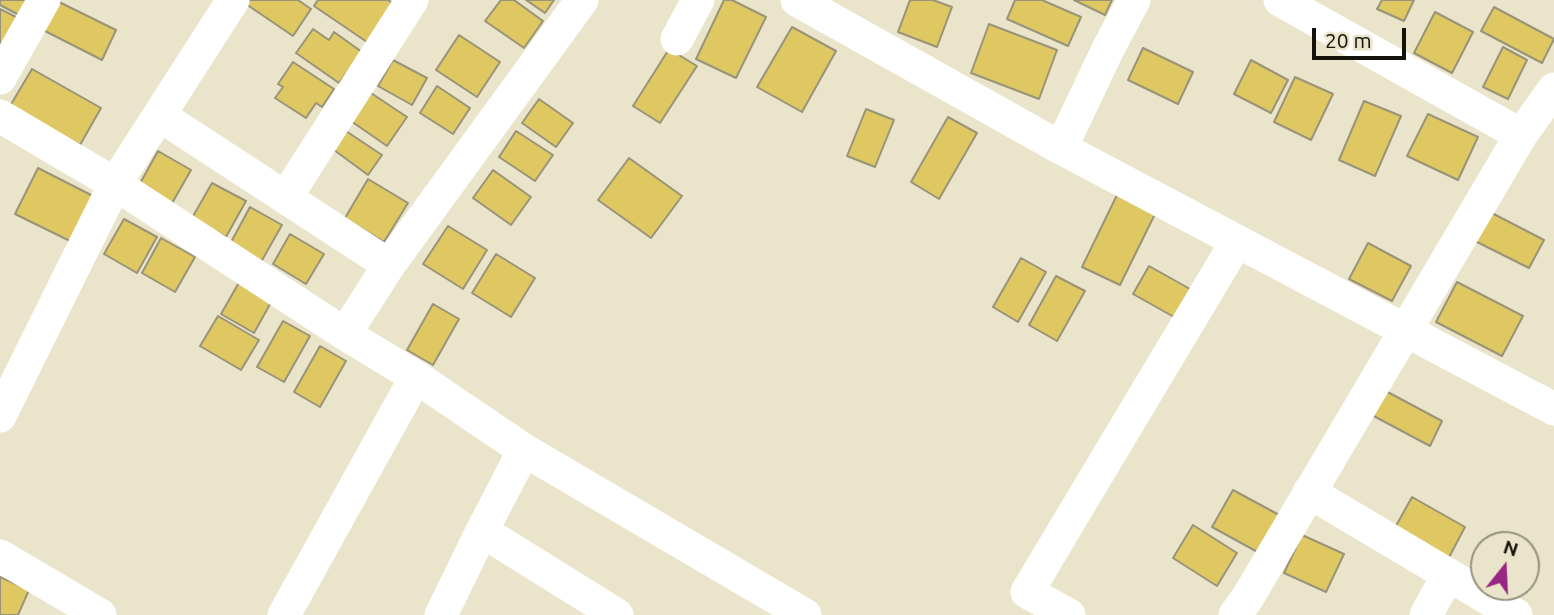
<!DOCTYPE html>
<html>
<head>
<meta charset="utf-8">
<style>
  body { margin:0 }
  #map { position:relative; width:1554px; height:615px; overflow:hidden; background:#eae5ca; font-family:Ubuntu,sans-serif }
  canvas { display:block }
  .north { position:absolute; left:1470px; top:531px; width:70px; height:70px; box-sizing:border-box; background:#eae5ca; border:2px solid #94917d; border-radius:50%; rotate:18deg; font-size:19px; font-weight:700; line-height:28px; text-align:center; color:#141209 }
  .north::after { content:''; display:block; margin:auto; width:24px; height:32px; background:#982784; clip-path:polygon(50% 0,100% 100%,50% 72%,0 100%) }
  .scale { position:absolute; left:1312px; top:28px; width:94px; height:32px; box-sizing:border-box; border:4px solid #141209; border-top:0; padding-left:9px; font-size:21px; line-height:24px; white-space:nowrap; color:#141209; -webkit-text-stroke:5px #eae5ca; paint-order:stroke }
</style>
</head>
<body>
<div id="map">
<canvas width="1554" height="615"></canvas>
<div class="north">N</div>
<div class="scale">20 m</div>
</div>
<script>
const context = document.querySelector('canvas').getContext('2d');
context.lineJoin = 'round';
function fillPath(path, color) {
  context.fillStyle = color;
  context.fill(path, 'evenodd');
}
function toPath(rows) {
  const path = new Path2D();
  for (const r of rows) {
    path.moveTo(r[0], r[1]);
    for (let i = 2; i < r.length; i += 2) path.lineTo(r[i], r[i + 1]);
  }
  return path;
}
function stroke(path, color, width, dash) {
  context.strokeStyle = color;
  context.lineWidth = width;
  context.lineCap = dash ? 'butt' : 'round';
  context.setLineDash(dash || []);
  context.stroke(path);
}
const building = toPath([
  [0,0,30,0,21,16,0,5,0,0],
  [244,0,298,0,311,9,293,36,243,2,244,0],
  [318,0,388,0,394,4,367,42,314,6,318,0],
  [501,0,514,0,543,21,524,48,485,21,501,0],
  [526,0,554,0,545,13,526,0],
  [724,0,732,0,766,17,736,78,696,59,724,0],
  [910,0,933,0,952,7,937,47,898,32,910,0],
  [1015,0,1042,0,1081,17,1068,46,1007,19,1015,0],
  [1074,0,1112,0,1105,15,1074,0],
  [1382,0,1414,0,1404,21,1377,9,1382,0],
  [57,1,116,30,102,60,43,30,57,1],
  [1494,7,1554,39,1542,63,1481,31,1494,7],
  [0,9,26,22,0,50,0,9],
  [1435,12,1473,32,1452,73,1414,53,1435,12],
  [989,24,1057,50,1039,99,971,73,989,24],
  [792,27,836,51,802,112,757,87,792,27],
  [313,29,329,40,334,32,362,52,339,83,296,53,313,29],
  [459,35,500,62,477,97,436,70,459,35],
  [1503,47,1527,60,1508,99,1483,87,1503,47],
  [1143,48,1193,72,1178,104,1128,80,1143,48],
  [669,49,697,66,660,123,633,106,669,49],
  [393,60,427,78,412,105,378,86,393,60],
  [1251,60,1288,80,1271,113,1234,94,1251,60],
  [293,62,334,89,322,107,316,103,306,118,275,98,283,87,278,84,293,62],
  [32,69,101,108,80,145,10,106,32,69],
  [1295,77,1333,94,1311,140,1274,122,1295,77],
  [437,86,470,108,453,134,420,113,437,86],
  [368,91,407,117,387,146,348,119,368,91],
  [539,99,573,123,556,147,522,123,539,99],
  [1364,101,1401,116,1375,176,1339,160,1364,101],
  [866,109,894,120,875,167,847,156,866,109],
  [1428,114,1478,137,1458,180,1407,156,1428,114],
  [948,117,977,133,939,199,911,182,948,117],
  [343,129,382,155,368,175,330,147,343,129],
  [516,131,553,155,535,181,499,157,516,131],
  [158,151,191,170,171,205,138,187,158,151],
  [629,158,682,196,651,238,598,200,629,158],
  [38,168,95,197,72,242,15,214,38,168],
  [493,170,531,197,511,225,473,198,493,170],
  [368,179,408,203,384,242,345,218,368,179],
  [212,183,246,201,226,237,192,218,212,183],
  [1117,195,1155,214,1120,285,1082,267,1117,195],
  [250,207,282,225,261,262,230,244,250,207],
  [1486,210,1544,240,1529,268,1471,239,1486,210],
  [124,219,157,237,137,273,104,254,124,219],
  [448,226,487,250,463,289,423,264,448,226],
  [290,234,324,254,306,284,273,264,290,234],
  [161,238,195,257,175,292,142,273,161,238],
  [1368,243,1411,266,1392,301,1349,279,1368,243],
  [496,254,535,278,511,317,472,293,496,254],
  [1021,258,1046,272,1018,322,993,307,1021,258],
  [1149,266,1190,289,1174,317,1133,294,1149,266],
  [1056,276,1085,291,1057,341,1029,325,1056,276],
  [241,279,274,297,254,333,221,314,241,279],
  [1457,282,1523,316,1502,356,1436,322,1457,282],
  [433,304,459,319,433,365,407,350,433,304],
  [218,316,259,340,241,370,200,346,218,316],
  [283,321,310,336,284,382,257,367,283,321],
  [320,346,346,361,320,407,294,392,320,346],
  [1382,389,1442,421,1430,446,1368,413,1382,389],
  [1233,490,1283,517,1263,555,1212,527,1233,490],
  [1412,497,1465,527,1446,563,1392,533,1412,497],
  [1193,525,1237,553,1217,586,1173,558,1193,525],
  [1302,535,1344,554,1326,592,1284,573,1302,535],
  [0,577,29,590,18,615,0,615,0,577]
]);
fillPath(building, '#dfc861');
stroke(building, '#99937a', 2);
stroke(toPath([
  [582,0,389,265,345,334,416,377,524,450,805,615],
  [797,0,1061,148,1108,49,1134,0],
  [677,39,698,0],
  [0,78,44,0],
  [159,115,389,265],
  [0,116,115,184,233,0],
  [1521,135,1554,89],
  [1061,148,1554,409],
  [286,197,412,0],
  [0,416,115,184,345,334],
  [524,450,482,531,617,615],
  [1309,492,1516,615],
  [0,556,100,615],
  [284,615,416,377],
  [441,615,482,531],
  [1069,615,1027,592,1237,241],
  [1235,615,1248,597,1521,135,1280,0],
  [1426,615,1448,575]
]), '#fff', 33);
</script>
</body>
</html>
